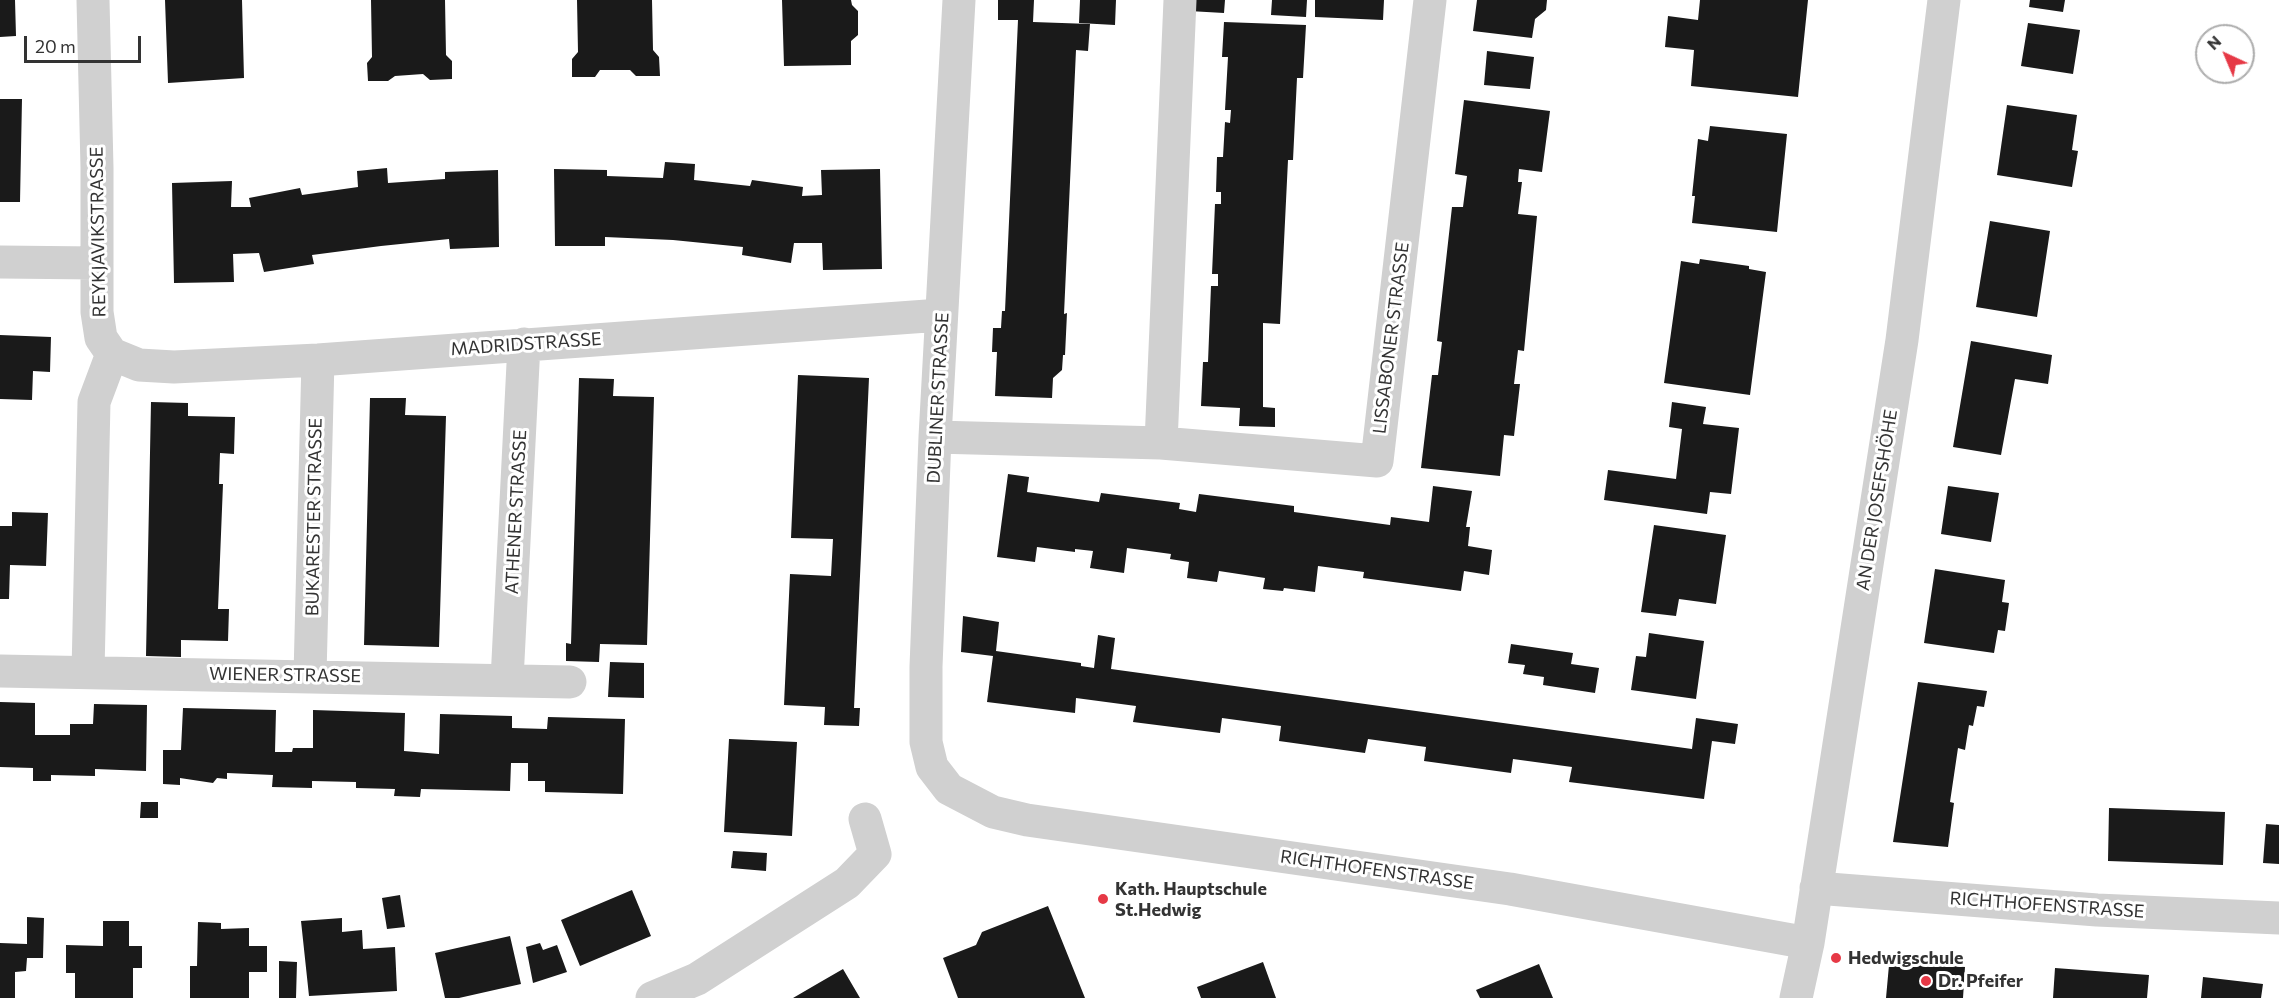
<!DOCTYPE html>
<html>
<head>
<meta charset="utf-8">
<style>
  body { margin:0 }
  #map { position:relative; width:2279px; height:998px; overflow:hidden; background:#fff; font-family:Commissioner,sans-serif }
  canvas { display:block }
  .north { position:absolute; left:2195px; top:24px; width:60px; height:60px; box-sizing:border-box; background:#fff; border:2px solid #adadad; border-radius:50%; rotate:316deg; font-size:16px; font-weight:700; line-height:24px; text-align:center; color:#333 }
  .north::after { content:''; display:block; margin:auto; width:21px; height:27px; background:#e63946; clip-path:polygon(50% 0,100% 100%,50% 72%,0 100%) }
  .scale { position:absolute; left:24px; top:36px; width:117px; height:27px; box-sizing:border-box; border:3px solid #333; border-top:0; padding-left:8px; font-size:18px; line-height:21px; white-space:nowrap; color:#333; -webkit-text-stroke:4px #fff; paint-order:stroke }
</style>
</head>
<body>
<div id="map">
<canvas width="2279" height="998"></canvas>
<div class="north">N</div>
<div class="scale">20 m</div>
</div>
<script>
const context = document.querySelector('canvas').getContext('2d');
context.lineJoin = 'round';
function fillPath(path, color) {
  context.fillStyle = color;
  context.fill(path, 'evenodd');
}
function toPath(rows) {
  const path = new Path2D();
  for (const r of rows) {
    path.moveTo(r[0], r[1]);
    for (let i = 2; i < r.length; i += 2) path.lineTo(r[i], r[i + 1]);
  }
  return path;
}
function stroke(path, color, width, dash) {
  context.strokeStyle = color;
  context.lineWidth = width;
  context.lineCap = dash ? 'butt' : 'round';
  context.setLineDash(dash || []);
  context.stroke(path);
}
function write(font, color, halo, rows, align = 'center') {
  context.font = font + ' Commissioner,sans-serif';
  context.lineWidth = 6;
  context.setLineDash([]);
  context.textBaseline = 'middle';
  context.strokeStyle = halo;
  context.fillStyle = color;
  for (const [text, x, y, turn = 0] of rows) {
    context.save();
    context.translate(x, y);
    context.rotate((+turn || 0) * Math.PI / 180);
    context.textAlign = isNaN(turn) ? turn : align;
    if (halo) context.strokeText(text, 0, 0);
    context.fillText(text, 0, 0);
    context.restore();
  }
}
fillPath(toPath([
  [0,0,15,0,16,36,0,37],
  [165,0,242,0,244,78,168,83],
  [371,0,445,0,446,55,452,61,452,79,430,80,423,74,395,76,388,81,368,81,367,63,372,57],
  [577,0,652,0,653,50,659,57,660,76,636,76,630,70,600,70,595,77,572,77,572,59,578,52],
  [782,0,851,0,852,5,858,11,858,35,851,41,851,65,784,66],
  [998,0,1034,0,1033,22,1090,24,1088,51,1076,50,1064,314,1067,313,1065,355,1063,355,1062,370,1053,378,1052,398,995,396,997,352,992,352,993,328,1001,328,1002,311,1005,311,1018,20,998,20],
  [1080,0,1116,0,1115,25,1079,23],
  [1189,0,1225,0,1224,13,1189,11],
  [1272,0,1307,0,1306,17,1271,15],
  [1315,0,1384,0,1383,20,1315,17],
  [1477,0,1547,0,1546,10,1535,19,1532,38,1473,31],
  [1700,0,1808,0,1798,97,1691,86,1694,50,1665,47,1668,16,1698,20],
  [2030,0,2065,0,2063,12,2029,7],
  [1224,22,1306,25,1303,78,1297,78,1293,160,1288,160,1280,324,1263,323,1263,407,1275,408,1275,427,1239,426,1240,408,1201,406,1203,362,1208,362,1211,286,1218,286,1218,274,1212,274,1215,204,1221,204,1221,192,1216,192,1217,157,1223,157,1225,122,1230,123,1231,110,1225,110,1228,57,1222,57],
  [2028,23,2080,30,2073,74,2021,66],
  [1487,51,1534,57,1530,89,1484,85],
  [0,99,22,99,20,202,0,202],
  [1464,100,1550,111,1542,172,1519,169,1518,182,1522,182,1518,214,1537,216,1524,351,1518,350,1514,384,1520,384,1514,436,1504,435,1500,476,1421,468,1432,375,1438,375,1442,342,1437,341,1452,207,1463,207,1467,176,1455,174],
  [2007,105,2077,115,2072,150,2078,151,2072,187,1997,175],
  [1710,126,1787,134,1777,232,1692,223,1695,196,1692,196,1698,139,1708,141],
  [665,162,695,164,694,180,750,186,752,180,803,187,802,196,822,195,821,170,880,169,882,269,823,270,822,243,794,243,791,263,742,255,743,247,673,240,605,237,605,246,555,246,554,169,607,170,607,176,663,178],
  [387,168,388,183,445,179,445,172,498,170,499,247,450,249,449,239,381,246,312,255,314,264,264,272,259,253,233,254,234,282,174,283,172,183,232,181,231,207,251,207,249,198,300,188,302,195,358,187,357,171],
  [1990,221,2050,231,2037,317,1976,307],
  [1700,259,1749,266,1749,269,1766,272,1750,395,1664,383,1681,261,1699,264],
  [0,335,51,337,50,372,33,371,32,400,0,399],
  [1971,341,2052,355,2048,384,2015,379,2001,455,1953,447],
  [798,375,869,378,854,708,860,708,859,726,824,725,825,707,784,705,790,574,831,576,833,539,791,538],
  [579,378,614,379,613,396,654,397,647,645,600,644,599,662,566,661,566,643,571,644],
  [370,398,406,398,405,415,446,416,439,647,364,645],
  [151,402,188,403,188,416,235,417,234,454,220,453,219,484,223,484,218,609,229,609,228,641,181,640,181,657,146,656],
  [1672,402,1706,407,1703,424,1739,428,1731,494,1710,492,1707,514,1604,500,1608,470,1676,479,1682,429,1669,427],
  [1008,474,1029,477,1027,492,1099,502,1101,493,1180,503,1179,509,1196,512,1199,494,1294,506,1294,512,1390,525,1391,517,1429,522,1433,486,1472,491,1466,527,1470,527,1468,546,1492,550,1489,575,1464,571,1461,591,1363,578,1364,572,1318,566,1315,592,1284,588,1283,591,1263,589,1265,578,1219,571,1217,582,1187,578,1189,562,1170,559,1171,554,1127,548,1124,573,1090,568,1093,551,1075,549,1075,552,1037,547,1035,562,997,557],
  [1948,486,1999,493,1991,542,1941,534],
  [12,512,48,513,46,566,10,565,9,599,0,599,0,526,12,526],
  [1654,525,1726,535,1716,604,1679,599,1676,616,1641,612],
  [1935,569,2005,580,2002,602,2009,603,2005,631,1998,630,1994,653,1924,643],
  [963,616,999,622,996,651,1081,663,1081,666,1094,668,1098,635,1115,638,1111,669,1692,749,1696,718,1738,724,1735,744,1712,741,1704,799,1569,782,1572,767,1513,759,1511,773,1424,761,1426,747,1368,739,1365,753,1279,741,1281,726,1222,718,1220,733,1133,722,1136,706,1076,698,1075,713,987,702,993,656,961,652],
  [1649,633,1704,641,1696,699,1631,690,1636,656,1646,657],
  [1511,644,1573,653,1571,664,1599,668,1595,693,1543,685,1544,677,1523,674,1525,665,1508,663],
  [610,662,644,663,644,698,608,697],
  [1918,682,1987,691,1984,707,1977,706,1973,726,1969,725,1965,750,1958,748,1950,802,1954,803,1948,847,1893,842],
  [0,702,35,703,35,735,70,735,70,724,93,724,94,704,147,705,146,771,95,769,95,776,51,775,51,781,33,781,33,768,0,767],
  [183,708,276,710,275,752,292,752,293,748,313,748,313,710,405,713,404,751,439,754,440,714,512,716,512,728,547,729,548,717,625,719,623,794,545,792,545,781,528,781,528,763,511,763,510,791,421,789,420,797,394,796,395,789,356,788,356,782,312,781,312,788,272,787,273,775,227,773,227,779,217,778,213,783,180,778,180,785,163,784,163,750,181,750],
  [729,739,797,742,792,836,724,832],
  [141,802,158,802,158,818,140,818],
  [2109,808,2225,812,2223,865,2108,861],
  [2266,824,2279,825,2279,864,2263,863],
  [733,851,767,853,766,871,731,868],
  [632,890,651,936,580,966,561,920],
  [400,895,405,927,387,929,382,898],
  [1048,906,1085,998,958,998,943,958,976,945,982,932],
  [27,917,44,918,43,958,27,958,26,971,15,972,15,998,0,998,0,943,27,944],
  [342,918,342,932,362,930,363,949,395,947,397,991,309,996,301,921],
  [103,921,129,921,129,946,142,946,142,968,133,968,133,998,75,998,75,973,66,973,66,945,103,946],
  [198,922,221,923,221,929,249,928,249,946,267,946,267,972,249,972,249,998,190,998,190,966,197,966],
  [510,936,521,984,459,998,445,998,435,953],
  [540,943,543,950,557,945,567,972,533,983,526,947],
  [1890,954,1945,959,1944,965,1965,967,1963,998,1886,998],
  [279,961,297,962,296,998,279,998],
  [1263,962,1276,998,1201,998,1197,987],
  [1539,964,1553,998,1480,998,1476,990],
  [2055,968,2149,975,2147,998,2053,998],
  [843,969,860,998,793,998,817,984],
  [2203,977,2263,984,2261,998,2201,998]
]), '#1a1a1a');
stroke(toPath([
  [959,0,935,437,926,667,926,742,932,767,949,789,993,812,1027,820,1510,889,1808,943],
  [0,262,97,263],
  [112,354,139,365,174,367,318,360,941,315],
  [935,437,1161,443,1377,461,1430,0],
  [1161,443,1180,0],
  [0,671,570,682],
  [88,672,94,402,112,354,101,338,97,312,97,168,93,0],
  [310,675,318,360],
  [507,680,524,344],
  [1816,888,2097,910,2279,918],
  [652,998,697,979,847,883,875,854,865,819],
  [1796,998,1808,943,1902,340,1944,0]
]), '#d0d0d0', 33);
for (const [x, y, r, color] of [
  [1103,899,6,"#e63946"],
  [1836,958,6,"#e63946"],
  [1926,981,6,"#e63946"]
]) {
  const dot = new Path2D();
  dot.arc(x, y, r, 0, 2 * Math.PI);
  context.fillStyle = color;
  context.fill(dot);
  stroke(dot, '#fff', 2);
}
write('18px', '#333', '#fff', [
  ["REYKJAVIKSTRASSE",98,232,-91],
  ["LISSABONER STRASSE",1391,338,-83],
  ["MADRIDSTRASSE",526,344,-4],
  ["DUBLINER STRASSE",938,398,-87],
  ["AN DER JOSEFSHÖHE",1877,500,-81],
  ["ATHENER STRASSE",516,512,-87],
  ["BUKARESTER STRASSE",314,517,-89],
  ["WIENER STRASSE",285,675,1],
  ["RICHTHOFENSTRASSE",1377,870,8],
  ["RICHTHOFENSTRASSE",2047,905,4]
]);
write('bold 18px', '#333', '#fff', [
  ["Kath. Hauptschule",1115,889],
  ["St.Hedwig",1115,910],
  ["Hedwigschule",1848,958],
  ["Dr. Pfeifer",1938,981]
], 'left');
</script>
</body>
</html>
